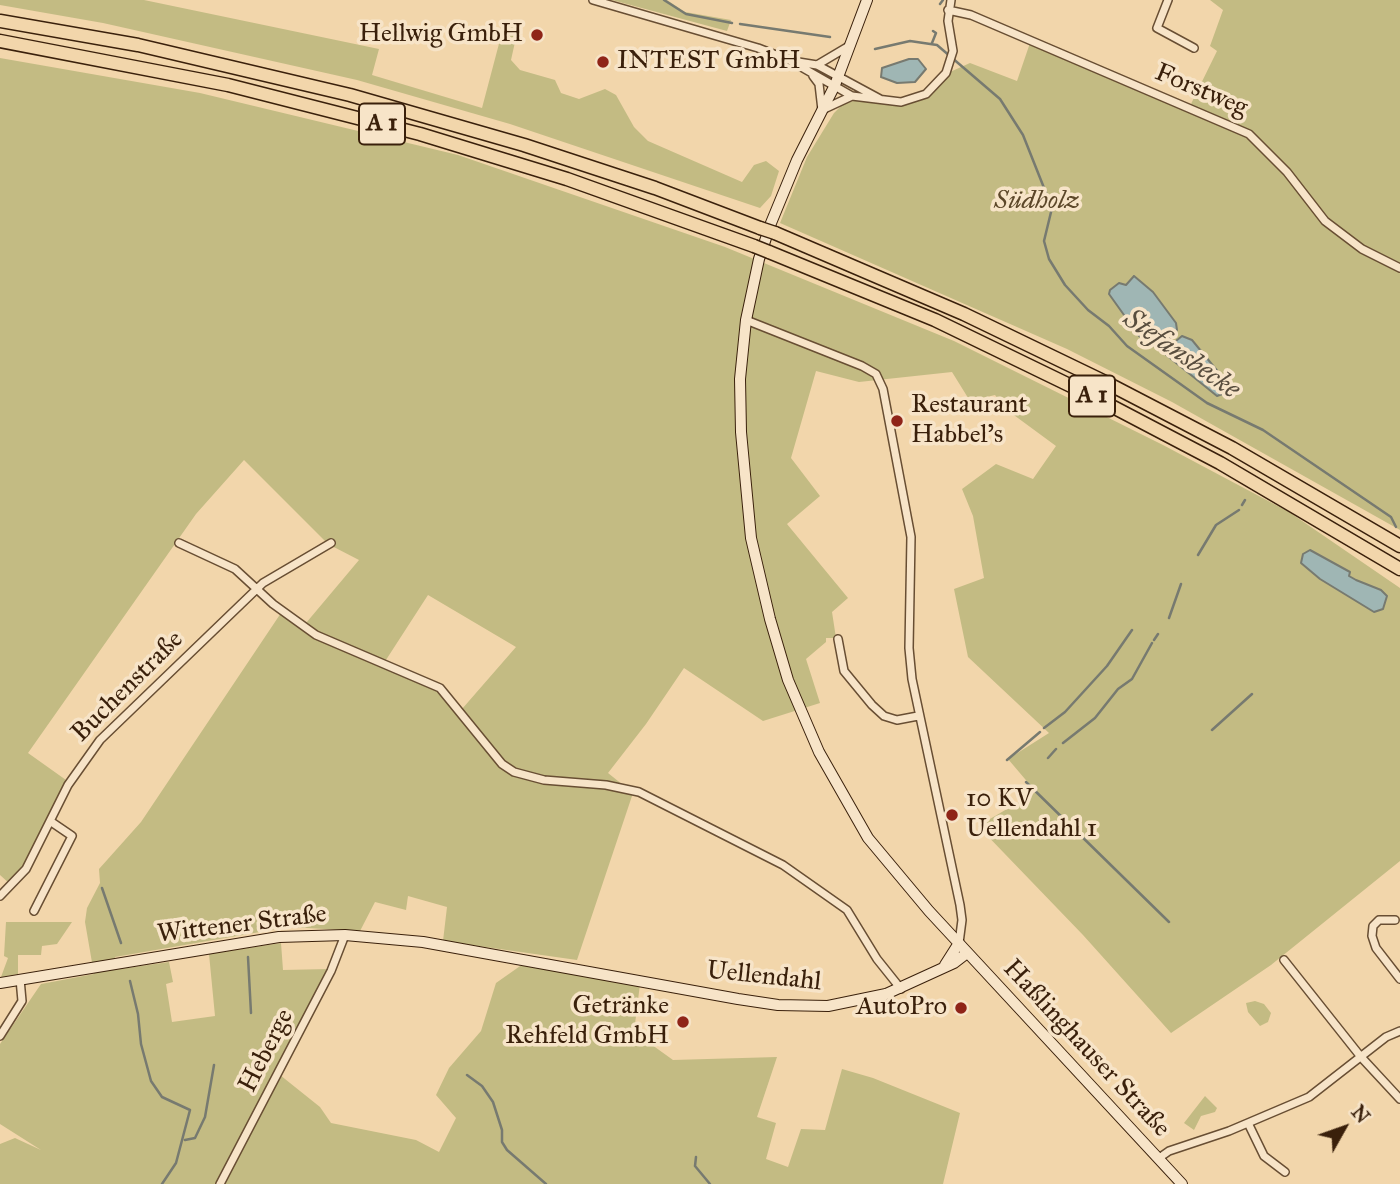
<!DOCTYPE html>
<html>
<head>
<meta charset="utf-8">
<style>
  body { margin:0 }
  #map { position:relative; width:1400px; height:1184px; overflow:hidden; background:#f2d6ab; font-family:"IM FELL Great Primer",serif }
  canvas { display:block }
  .north { position:absolute; left:1309px; top:1093px; width:70px; height:70px; -webkit-text-stroke:5px #f7e4c8; paint-order:stroke; rotate:50deg; font-size:19px; font-weight:700; line-height:28px; text-align:center; color:#3a200b }
  .north::after { content:''; display:block; margin:auto; width:24px; height:32px; background:#3a200b; clip-path:polygon(50% 0,100% 100%,50% 72%,0 100%) }
</style>
</head>
<body>
<div id="map">
<canvas width="1400" height="1184"></canvas>
<div class="north">N</div>
</div>
<script>
const context = document.querySelector('canvas').getContext('2d');
context.lineJoin = 'round';
function fillPath(path, color) {
  context.fillStyle = color;
  context.fill(path, 'evenodd');
}
function toPath(rows) {
  const path = new Path2D();
  for (const r of rows) {
    path.moveTo(r[0], r[1]);
    for (let i = 2; i < r.length; i += 2) path.lineTo(r[i], r[i + 1]);
  }
  return path;
}
function stroke(path, color, width, dash) {
  context.strokeStyle = color;
  context.lineWidth = width;
  context.lineCap = dash ? 'butt' : 'round';
  context.setLineDash(dash || []);
  context.stroke(path);
}
function write(font, color, halo, rows, align = 'center') {
  context.font = font + ' "IM FELL Great Primer",serif';
  context.lineWidth = 7;
  context.setLineDash([]);
  context.textBaseline = 'middle';
  context.strokeStyle = halo;
  context.fillStyle = color;
  for (const [text, x, y, turn = 0] of rows) {
    context.save();
    context.translate(x, y);
    context.rotate((+turn || 0) * Math.PI / 180);
    context.textAlign = isNaN(turn) ? turn : align;
    if (halo) context.strokeText(text, 0, 0);
    context.fillText(text, 0, 0);
    context.restore();
  }
}
fillPath(toPath([
  [0,0,144,0,379,49,372,75,482,108,505,21,519,24,511,60,520,70,555,80,561,93,579,99,605,89,616,95,634,127,648,141,742,182,754,165,766,161,779,171,771,196,760,208,510,124,357,80,103,23,0,5],
  [612,0,667,0,685,12,731,20,727,31],
  [1210,0,1400,0,1400,266,1363,248,1326,219,1300,185,1297,187,1324,221,1361,250,1400,269,1400,530,1172,402,1067,349,780,223,807,157,834,113,843,104,857,100,903,105,917,101,936,90,950,72,970,63,1017,81,1030,43,994,27,1191,111,1190,106,1217,51,1210,46,1223,10],
  [0,58,200,93,458,155,725,247,954,341,1163,445,1289,512,1400,588,1400,861,1271,965,1171,1033,1083,935,978,826,1036,792,1008,759,1049,733,968,657,954,589,984,578,973,516,962,489,996,464,1033,479,1056,446,1007,410,995,395,970,401,952,372,859,382,816,371,791,458,820,496,787,524,848,598,832,612,836,638,826,638,826,642,806,659,820,703,763,721,684,668,646,724,608,773,633,793,577,960,443,941,447,907,408,896,406,910,375,902,360,931,289,927,115,957,113,970,169,962,173,982,166,984,172,1022,215,1016,209,954,281,943,283,970,330,969,280,1075,320,1107,331,1123,416,1140,439,1152,456,1118,436,1095,449,1068,481,1031,496,983,523,964,640,984,634,1032,673,1060,777,1057,757,1117,776,1123,766,1159,788,1167,801,1129,825,1130,842,1069,873,1078,960,1113,943,1184,0,1184,0,1144,15,1138,41,1150,0,1124,0,1044,41,984,94,974,85,922,87,908,100,883,99,869,141,822,281,613,301,629,359,560,328,544,244,460,196,514,28,753,66,780,21,872,10,884,0,875],
  [428,595,516,647,462,709,467,720,439,690,349,653,352,651,384,663],
  [6,922,72,922,57,944,42,946,41,955,18,955,18,974,1,977,8,958,4,956],
  [1255,1001,1264,1004,1271,1013,1268,1022,1260,1026,1248,1012,1246,1003],
  [1205,1096,1217,1108,1215,1112,1201,1116,1194,1130,1184,1123]
]), '#c3bb83');
const water = toPath([
  [909,59,918,59,926,69,915,82,897,83,881,77,882,68,909,59],
  [1134,276,1153,292,1176,323,1177,330,1162,346,1155,347,1139,336,1109,294,1110,290,1119,283,1126,285,1134,276],
  [1182,336,1192,340,1233,390,1217,396,1165,354,1165,350,1182,336],
  [1310,550,1350,572,1349,576,1356,580,1381,590,1387,596,1383,609,1374,612,1320,579,1301,563,1303,554,1310,550]
]);
fillPath(water, '#9fb6b4');
stroke(water, '#777a70', 2);
stroke(toPath([
  [664,0,686,14,732,23],
  [940,4,943,0],
  [740,24,830,37],
  [932,43,936,33,933,31],
  [875,49,910,41,937,45,1000,99,1023,135,1052,208,1044,241,1049,259,1065,285,1088,310,1109,326,1127,346,1207,403,1263,430,1391,517,1396,527],
  [1242,505,1245,500],
  [1198,555,1216,525,1239,510],
  [1169,618,1181,584],
  [1154,640,1158,634],
  [1044,728,1065,712,1107,666,1132,630],
  [1212,730,1252,694],
  [1063,743,1095,718,1118,689,1132,679,1152,643],
  [1048,758,1056,749],
  [1007,760,1040,732],
  [1026,782,1169,922],
  [102,888,121,943],
  [248,957,251,1013],
  [130,981,138,1014,141,1044,151,1081,162,1097,190,1110,176,1163,162,1184],
  [467,1075,482,1086,493,1102,502,1130,502,1142,507,1150,546,1184],
  [185,1140,195,1138,205,1117,214,1065],
  [696,1157,695,1166,710,1184]
]), '#777a70', 2.5);
const minor = toPath([
  [593,0,758,48,789,60,852,96,901,102,926,94,946,73,953,51,948,21,951,0],
  [1168,0,1157,28,1194,48],
  [948,10,971,15,1249,134,1287,172,1325,221,1362,249,1400,268],
  [792,61,817,65,880,99],
  [817,65,849,46],
  [813,76,819,84,822,110,852,96],
  [746,320,862,366,876,374,883,389,911,537,909,648,912,679,960,905,962,920,959,943],
  [179,543,235,569,273,604,316,635,440,688,502,764,514,772,544,780,606,785,639,792,783,865,847,910,877,959,901,989],
  [838,639,844,671,872,705,884,716,897,720,918,716],
  [0,896,26,869,68,785,100,740,263,583,331,543],
  [34,911,72,836,50,821],
  [1395,920,1379,920,1373,926,1372,936,1376,948,1400,979],
  [1284,960,1361,1057,1400,1099],
  [0,1036,22,1001,20,979],
  [1248,1123,1264,1156,1285,1172],
  [1159,1158,1169,1151,1229,1131,1309,1097,1386,1037,1400,1031],
  [220,1184,331,971,345,935]
]);
const secondary = toPath([
  [867,0,835,85,797,160,771,223,759,259,746,320,740,379,741,432,751,538,770,619,788,680,819,752,868,838,929,911,1182,1184],
  [945,965,959,943],
  [0,983,279,937,345,935,423,942,738,999,778,1005,828,1006,886,994,954,963,967,953]
]);
const motorway = toPath([
  [0,21,138,45,350,95,524,145,655,188,760,228],
  [0,41,228,85,420,134,567,179,754,246],
  [775,233,964,314,1105,382,1232,448,1400,546],
  [769,252,935,320,1096,398,1220,463,1400,569]
]);
stroke(minor, '#684e33', 10);
stroke(secondary, '#3a200b', 12);
stroke(motorway, '#3a200b', 15);
stroke(minor, '#f7e4c8', 7);
stroke(secondary, '#f7e4c8', 10);
stroke(motorway, '#f2d6ab', 12);
const motorwayBridge = toPath([
  [760,228,775,233],
  [754,246,769,252]
]);
stroke(motorwayBridge, '#3a200b', 15, []);
stroke(motorwayBridge, '#f2d6ab', 12);
for (const [x, y, r, color] of [
  [537,35,7,"#8f2418"],
  [603,62,7,"#8f2418"],
  [897,421,7,"#8f2418"],
  [952,815,7,"#8f2418"],
  [961,1008,7,"#8f2418"],
  [683,1022,7,"#8f2418"]
]) {
  const dot = new Path2D();
  dot.arc(x, y, r, 0, 2 * Math.PI);
  context.fillStyle = color;
  context.fill(dot);
  stroke(dot, '#f7e4c8', 2.5);
}
for (const [x, y, w] of [
  [382,124,46],
  [1092,396,46]
]) {
  const box = new Path2D();
  box.roundRect(x - w / 2, y - 20.5, w, 41, 5);
  context.fillStyle = '#f7e4c8';
  context.fill(box);
  stroke(box, '#3a200b', 2);
}
write('bold 24px', '#3a200b', null, [
  ["A 1",382,124],
  ["A 1",1092,396]
]);
write('26px', '#3a200b', '#f7e4c8', [
  ["Hellwig GmbH",523,35],
  ["INTEST GmbH",617,62,"left"],
  ["Restaurant",911,406,"left"],
  ["Habbel's",911,436,"left"],
  ["10 KV",966,800,"left"],
  ["Uellendahl 1",966,830,"left"],
  ["Getränke",669,1007],
  ["Rehfeld GmbH",669,1037],
  ["AutoPro",947,1008]
], 'right');
write('26px', '#3a200b', '#f7e4c8', [
  ["Forstweg",1201,91,23],
  ["Buchenstraße",128,687,-45],
  ["Wittener Straße",242,925,-7],
  ["Uellendahl",764,977,6],
  ["Haßlinghauser Straße",1086,1049,47],
  ["Heberge",267,1051,-63]
]);
write('italic 26px', '#5c4729', '#f7e4c8', [
  ["Südholz",1037,202]
]);
write('italic 28px', '#584d3e', '#f7e4c8', [
  ["Stefansbecke",1181,355,35]
]);
</script>
</body>
</html>
